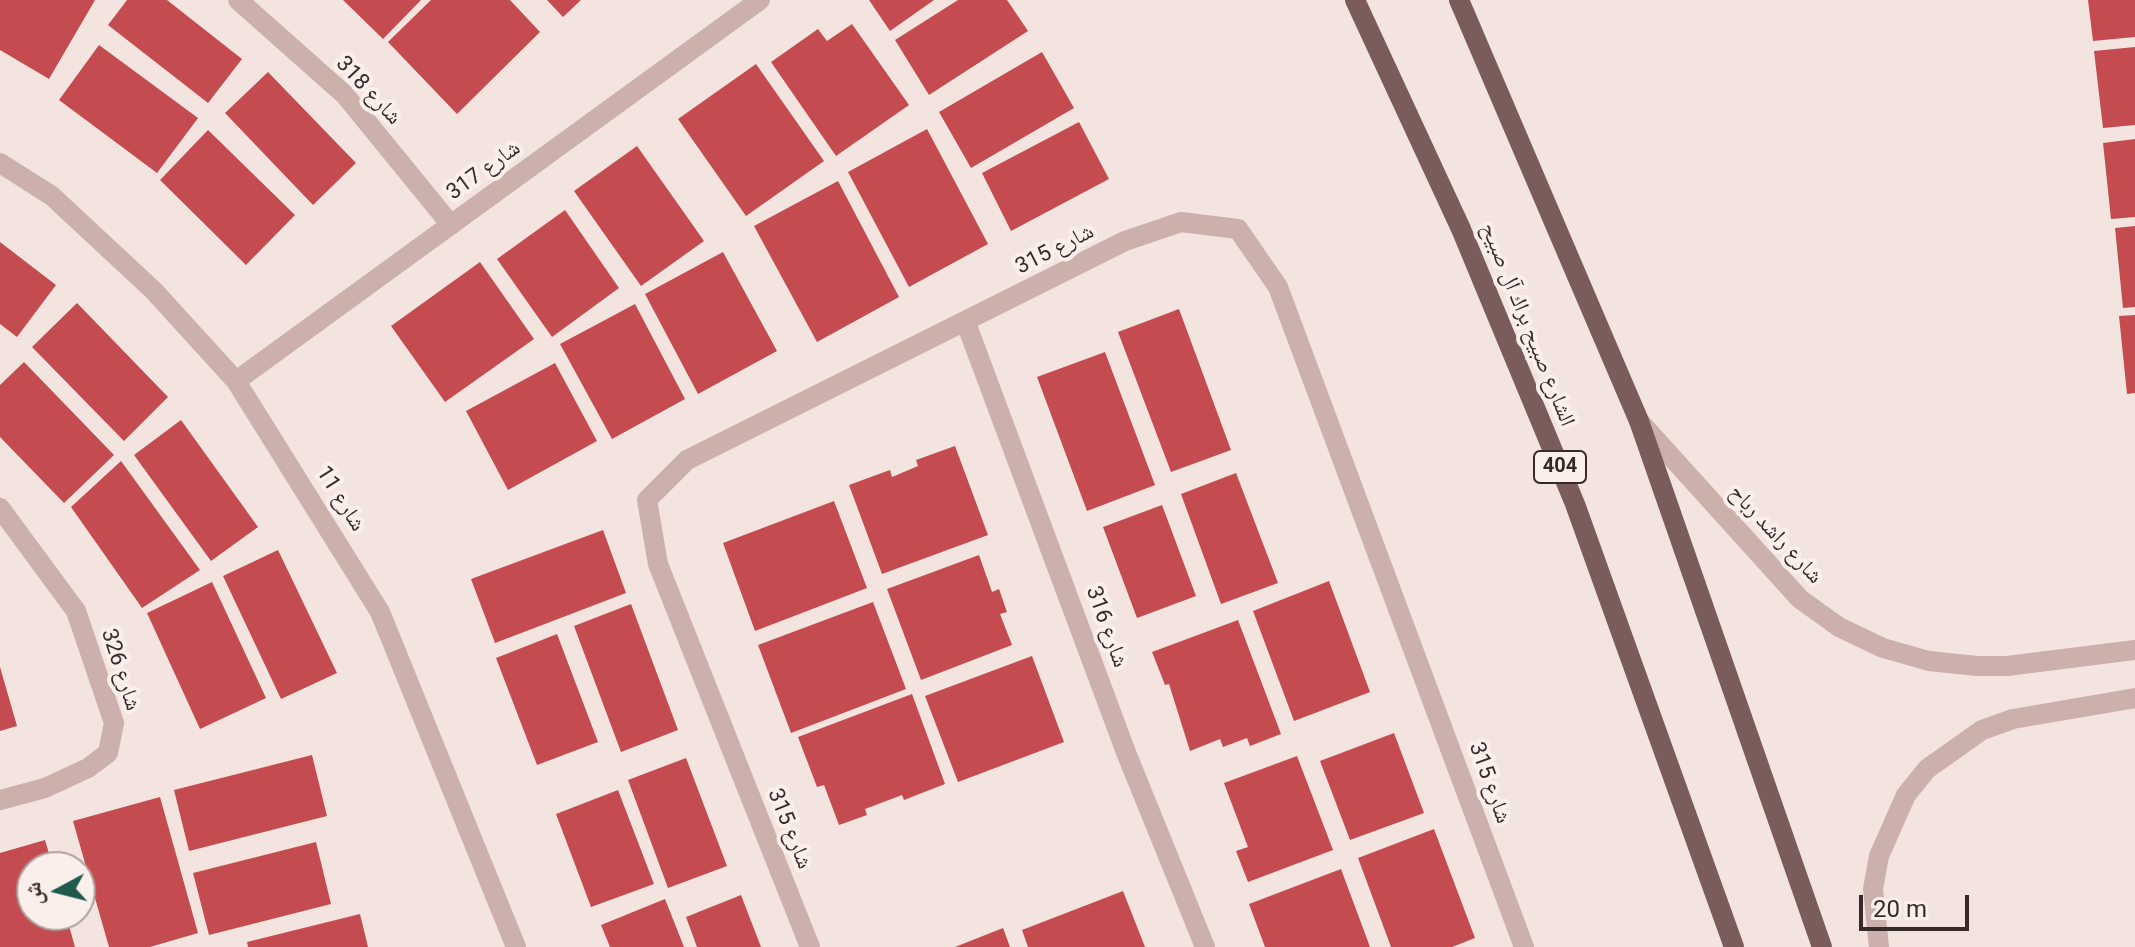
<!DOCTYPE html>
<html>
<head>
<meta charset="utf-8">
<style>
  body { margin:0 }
  #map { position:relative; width:2135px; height:947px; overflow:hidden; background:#f3e4df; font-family:Roboto,"Noto Naskh Arabic",sans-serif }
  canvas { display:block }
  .north { position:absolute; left:16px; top:851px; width:80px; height:80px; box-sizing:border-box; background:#faefeb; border:2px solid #ada09e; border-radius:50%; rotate:263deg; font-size:22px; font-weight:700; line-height:32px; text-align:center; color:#392a2a }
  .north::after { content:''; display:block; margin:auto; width:28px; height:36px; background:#205a4d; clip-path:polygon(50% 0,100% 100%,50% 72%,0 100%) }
  .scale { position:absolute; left:1859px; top:895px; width:110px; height:36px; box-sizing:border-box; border:4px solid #392a2a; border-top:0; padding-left:10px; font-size:24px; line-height:28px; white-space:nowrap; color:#392a2a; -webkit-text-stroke:6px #faefeb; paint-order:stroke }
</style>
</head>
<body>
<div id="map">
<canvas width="2135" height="947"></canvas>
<div class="north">ش</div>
<div class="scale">20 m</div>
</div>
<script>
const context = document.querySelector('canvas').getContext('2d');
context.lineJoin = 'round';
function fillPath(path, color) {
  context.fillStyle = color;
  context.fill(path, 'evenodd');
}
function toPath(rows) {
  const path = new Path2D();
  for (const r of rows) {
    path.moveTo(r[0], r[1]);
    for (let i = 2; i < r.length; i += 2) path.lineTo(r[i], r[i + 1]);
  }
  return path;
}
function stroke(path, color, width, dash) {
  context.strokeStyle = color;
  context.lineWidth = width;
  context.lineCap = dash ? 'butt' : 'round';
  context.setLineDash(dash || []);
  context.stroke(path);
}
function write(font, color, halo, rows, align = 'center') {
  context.font = font + ' Roboto,"Noto Naskh Arabic",sans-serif';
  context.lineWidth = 8;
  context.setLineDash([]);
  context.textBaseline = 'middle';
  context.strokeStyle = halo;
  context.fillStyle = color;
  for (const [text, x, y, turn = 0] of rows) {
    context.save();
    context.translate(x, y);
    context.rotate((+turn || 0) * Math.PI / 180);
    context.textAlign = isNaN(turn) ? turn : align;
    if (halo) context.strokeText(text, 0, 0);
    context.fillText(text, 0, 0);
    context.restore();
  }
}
fillPath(toPath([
  [0,0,95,0,49,79,0,50],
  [127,0,167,0,242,59,208,103,108,25],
  [343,0,421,0,383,39],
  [431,0,510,0,540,32,457,114,388,42],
  [547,0,581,0,563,17],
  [869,0,934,0,890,31],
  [958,0,1007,0,1028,31,929,95,895,40],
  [2088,0,2135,0,2135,37,2093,41],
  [852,24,909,105,836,156,771,62,818,29,827,41],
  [99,45,198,118,157,173,59,100],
  [2135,47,2135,125,2103,128,2094,51],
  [1042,52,1074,108,971,168,939,112],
  [756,64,824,161,746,216,678,119],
  [268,72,356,163,313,205,225,113],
  [1079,122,1109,179,1011,231,982,173],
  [927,129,988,244,909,287,848,172],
  [208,130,295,215,246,265,160,180],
  [2135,139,2135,217,2111,219,2103,143],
  [637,146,704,241,641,286,574,191],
  [838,181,899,297,817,342,754,226],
  [565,210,619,288,552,337,497,259],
  [2135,226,2135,307,2123,308,2115,228],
  [0,242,56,285,17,337,0,324],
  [723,252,777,351,698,394,645,294],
  [480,262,534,339,445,402,391,326],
  [77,303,168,397,124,441,32,347],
  [635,304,685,399,612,439,560,344],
  [1179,309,1231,450,1171,472,1118,332],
  [2135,315,2135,393,2127,394,2119,316],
  [1105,352,1155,485,1087,511,1037,377],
  [24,362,114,455,64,503,0,437,0,385],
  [555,363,597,441,508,490,466,411],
  [181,420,258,527,211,561,134,455],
  [955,446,988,535,882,574,849,485,890,470,892,477,918,466,916,460],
  [121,461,200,570,142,608,71,507],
  [1236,473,1278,583,1221,604,1181,494],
  [834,501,867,588,755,631,723,543],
  [1162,505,1196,596,1137,618,1103,527],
  [603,530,626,593,495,643,471,579],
  [278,550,337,673,281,699,223,576],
  [979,555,992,592,999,589,1007,612,1000,614,1012,645,921,680,887,589],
  [1329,581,1370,692,1294,721,1253,611],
  [212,582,266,698,200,729,147,613],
  [873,602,906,689,791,733,758,645],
  [631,604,678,730,621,752,574,626],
  [1238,620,1281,734,1250,746,1247,738,1223,747,1220,739,1190,751,1169,684,1165,685,1152,652],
  [557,634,598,742,537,765,496,658],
  [1032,656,1064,742,958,782,925,696],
  [0,667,17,726,0,731],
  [912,694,945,784,904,800,902,795,865,809,867,815,839,825,824,785,817,787,798,737],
  [1394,733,1424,813,1350,840,1320,761],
  [312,755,327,816,189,851,174,790],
  [1297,756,1333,850,1248,882,1236,851,1248,847,1224,783],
  [686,758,727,866,668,888,628,780],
  [618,790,654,884,591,907,556,814],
  [160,797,198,933,150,947,109,947,73,821],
  [1434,829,1475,938,1452,947,1391,947,1358,858],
  [45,840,53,867,32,867,32,915,66,915,75,947,0,947,0,853],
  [316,842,331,904,209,935,193,873],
  [1341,869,1370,947,1265,947,1249,904],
  [1123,891,1145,947,1028,947,1022,930],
  [741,895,761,947,697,947,686,917],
  [665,899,684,947,610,947,601,925],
  [360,914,368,947,248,947,247,942],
  [1003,928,1010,947,955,947]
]), '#c44b50');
stroke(toPath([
  [238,0,345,95,451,225],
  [0,163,52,196,154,291,236,381,380,612,516,947],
  [966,323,1127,755,1205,947],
  [236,381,760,0],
  [0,508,76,611,114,723,108,753,88,768,45,788,0,800],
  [810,947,658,564,647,500,687,460,1125,241,1181,222,1238,229,1278,287,1524,947]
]), '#cbb0ab', 20);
stroke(toPath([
  [1639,421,1800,599,1839,627,1883,648,1929,661,1977,666,2007,666,2135,650],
  [1879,947,1873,889,1879,856,1906,795,1927,769,1982,730,2013,719,2135,698]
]), '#cbb0ab', 20);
stroke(toPath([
  [1355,0,1461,229,1575,504,1734,947],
  [1459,0,1639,421,1822,947]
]), '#7a5d5b', 20);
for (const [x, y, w] of [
  [1560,467,52]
]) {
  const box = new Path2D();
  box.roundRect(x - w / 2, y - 16, w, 32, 6);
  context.fillStyle = '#faefeb';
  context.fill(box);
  stroke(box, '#392a2a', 2);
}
write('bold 20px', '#392a2a', null, [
  ["404",1560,467]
]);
write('22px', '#392a2a', '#faefeb', [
  ["شارع 318",368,91,47],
  ["شارع 317",484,171,-36],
  ["شارع 315",1055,250,-27],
  ["الشارع صبيح براك آل صبيح",1527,325,68],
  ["شارع 11",340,499,58],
  ["شارع راشد رباح",1775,535,47],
  ["شارع 316",1106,627,70],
  ["شارع 326",120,670,72],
  ["شارع 315",1489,783,70],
  ["شارع 315",789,829,68]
]);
</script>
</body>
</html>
